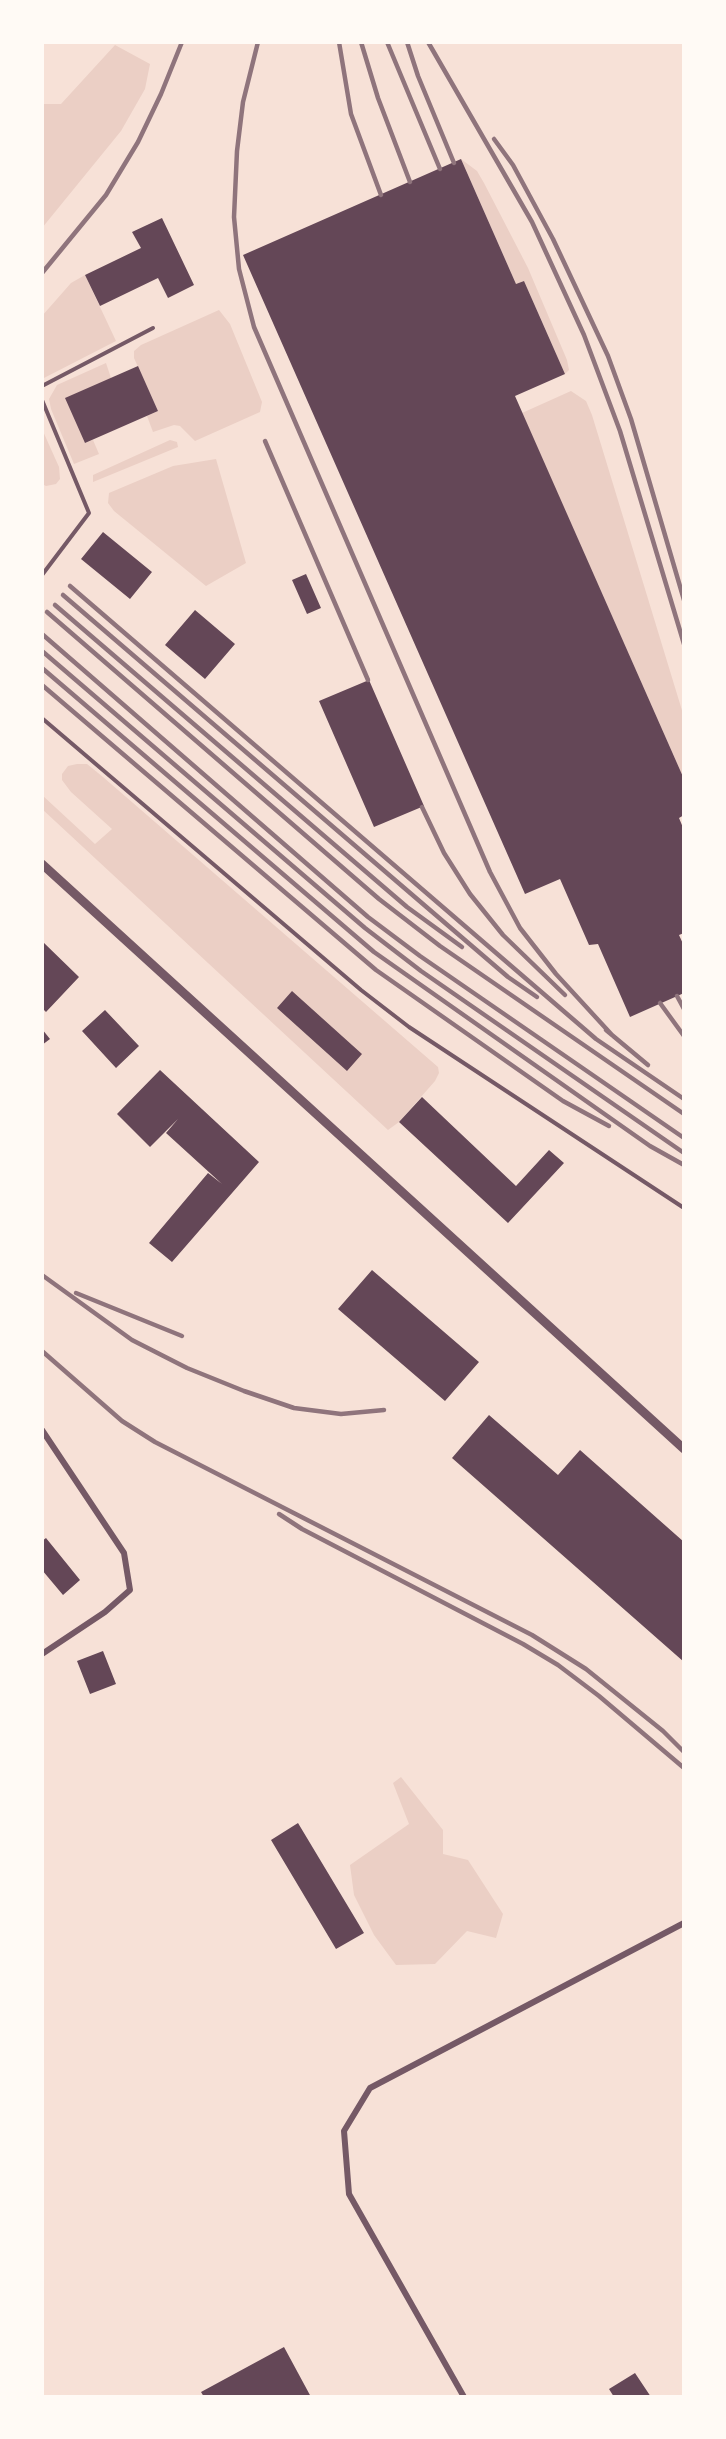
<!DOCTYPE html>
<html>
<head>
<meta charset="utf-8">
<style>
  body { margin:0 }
  #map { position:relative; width:726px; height:2439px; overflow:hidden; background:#f7e1d7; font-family:Literata,serif }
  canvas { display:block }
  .frame { position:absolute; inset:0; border:44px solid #fffaf5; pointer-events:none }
</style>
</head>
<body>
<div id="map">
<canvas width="726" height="2439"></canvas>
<div class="frame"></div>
</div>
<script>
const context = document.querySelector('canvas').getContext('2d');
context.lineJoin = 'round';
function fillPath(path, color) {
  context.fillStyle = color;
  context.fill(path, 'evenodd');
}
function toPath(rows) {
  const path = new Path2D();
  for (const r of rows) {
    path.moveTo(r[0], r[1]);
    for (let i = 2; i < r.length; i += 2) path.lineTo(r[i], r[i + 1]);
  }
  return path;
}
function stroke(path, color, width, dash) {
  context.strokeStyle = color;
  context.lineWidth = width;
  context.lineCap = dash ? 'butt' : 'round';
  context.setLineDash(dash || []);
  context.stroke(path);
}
fillPath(toPath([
  [115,45,150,64,145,89,121,131,42,228,42,104,61,104],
  [461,159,477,171,484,183,528,268,567,360,569,370,565,374,524,281,516,284],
  [85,275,116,341,42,379,42,316,71,283],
  [219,310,230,324,262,402,260,412,195,441,180,426,174,425,153,432,147,416,158,411,134,358,134,351,141,345],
  [106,363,111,378,85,443,93,440,99,454,74,464,51,409,49,399,57,385],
  [571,391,586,401,592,415,684,717,684,779,522,413],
  [42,429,59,467,60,479,56,484,46,486,42,484],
  [170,440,177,442,178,447,93,482,93,475],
  [216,459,246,563,206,586,114,511,108,503,109,493,173,466],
  [77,764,87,764,103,777,438,1067,439,1073,435,1081,399,1122,388,1130,42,809,42,795,95,844,112,829,71,792,62,780,62,774,68,766],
  [401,1777,443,1830,443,1854,468,1860,503,1914,496,1938,467,1931,435,1964,396,1965,374,1935,354,1895,350,1865,409,1824,393,1783]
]), '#ebcfc5');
fillPath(toPath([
  [461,159,516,284,524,281,565,374,515,396,684,779,684,815,679,818,684,830,684,933,679,935,684,946,684,993,630,1017,598,944,589,945,560,879,525,894,243,255],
  [162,218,194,285,168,298,158,278,100,306,85,275,141,248,132,232],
  [138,366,158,411,85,443,65,398],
  [103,532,152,572,130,599,81,559],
  [306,574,321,608,307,614,292,580],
  [195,610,235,644,205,679,165,645],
  [369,680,424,806,374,827,319,701],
  [42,941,79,977,46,1012,42,1008],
  [292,991,362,1054,347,1071,277,1008],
  [105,1010,139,1046,116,1068,82,1031],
  [42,1029,50,1039,42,1045],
  [160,1070,259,1162,172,1262,149,1243,208,1173,222,1184,166,1133,178,1119,150,1147,117,1114],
  [422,1097,516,1186,549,1150,564,1163,508,1223,399,1122],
  [372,1270,479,1362,445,1401,338,1309],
  [489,1415,558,1475,580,1450,684,1542,684,1662,452,1458],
  [46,1538,80,1580,63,1595,42,1570,42,1541],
  [103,1651,116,1684,90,1694,77,1661],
  [298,1823,364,1933,336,1949,271,1840],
  [284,2347,311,2397,204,2397,201,2392],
  [635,2373,651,2397,614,2397,609,2389]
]), '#644757');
stroke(toPath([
  [42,386,153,328],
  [42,400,89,513,42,575],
  [43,719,361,990,409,1027,684,1208]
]), '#755966', 4);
stroke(toPath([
  [42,1430,124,1553,130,1590,105,1612,42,1654],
  [464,2397,349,2194,344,2131,370,2088,684,1923]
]), '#755966', 6);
stroke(toPath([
  [42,864,684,1449]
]), '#755966', 9);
stroke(toPath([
  [258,42,243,102,237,151,234,217,239,269,254,327,490,872,520,928,556,974,612,1035],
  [339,42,351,114,381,195],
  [361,42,378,98,410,182],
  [387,42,440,169],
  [407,42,418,76,454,163],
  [428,42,532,222,584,335,620,431,684,644],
  [494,139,513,165,553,239,608,356,631,419,684,600],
  [42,273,106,195,138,142,161,94,182,42],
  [265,441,368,680],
  [70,586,596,1039,684,1099],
  [63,595,508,977,537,997],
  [55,605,407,907,462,947],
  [47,612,379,899,440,946,684,1114],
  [42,634,368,917,420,956,684,1138],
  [42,651,365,928,421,971,684,1153],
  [42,668,374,952,650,1146,684,1165],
  [42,685,376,970,563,1101,609,1126],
  [422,807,444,853,470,894,503,935,565,995],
  [677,996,684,1009],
  [660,1003,684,1036],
  [606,1030,648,1065],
  [42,1275,132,1340,187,1368,244,1391,294,1408,341,1414,384,1410],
  [76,1293,182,1336],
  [42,1351,122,1421,155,1442,532,1635,586,1669,663,1731,684,1752],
  [279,1514,302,1529,523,1644,558,1665,599,1696,684,1768]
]), '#8f747c', 4.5);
</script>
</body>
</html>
